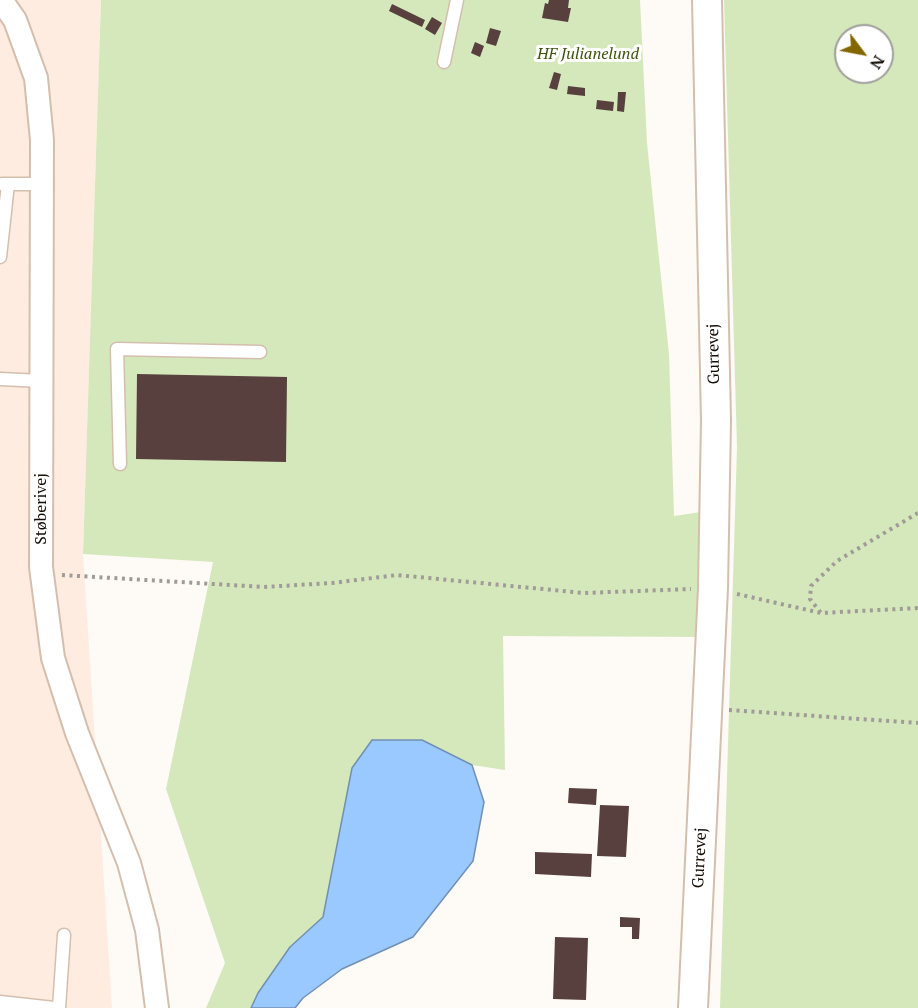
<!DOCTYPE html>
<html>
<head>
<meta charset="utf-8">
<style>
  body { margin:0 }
  #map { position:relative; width:918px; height:1008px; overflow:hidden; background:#fefaf6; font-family:"PT Serif",serif }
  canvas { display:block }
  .north { position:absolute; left:834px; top:24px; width:60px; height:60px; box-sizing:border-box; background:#fff; border:2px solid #a19e9c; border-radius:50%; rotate:122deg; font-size:16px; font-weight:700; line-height:24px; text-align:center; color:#130c07 }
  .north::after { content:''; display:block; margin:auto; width:21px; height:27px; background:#826600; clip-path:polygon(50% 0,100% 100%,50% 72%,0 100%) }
</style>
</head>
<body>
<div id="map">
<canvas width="918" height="1008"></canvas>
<div class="north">N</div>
</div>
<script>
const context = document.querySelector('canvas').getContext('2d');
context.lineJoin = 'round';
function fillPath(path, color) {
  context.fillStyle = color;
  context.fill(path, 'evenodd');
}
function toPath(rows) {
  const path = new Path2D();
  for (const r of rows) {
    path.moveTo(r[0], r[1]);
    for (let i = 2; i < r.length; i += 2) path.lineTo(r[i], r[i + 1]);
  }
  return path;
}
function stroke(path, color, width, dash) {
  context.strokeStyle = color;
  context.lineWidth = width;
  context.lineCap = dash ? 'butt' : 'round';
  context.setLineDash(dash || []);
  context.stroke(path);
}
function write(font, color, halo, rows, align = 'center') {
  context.font = font + ' "PT Serif",serif';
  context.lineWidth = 6;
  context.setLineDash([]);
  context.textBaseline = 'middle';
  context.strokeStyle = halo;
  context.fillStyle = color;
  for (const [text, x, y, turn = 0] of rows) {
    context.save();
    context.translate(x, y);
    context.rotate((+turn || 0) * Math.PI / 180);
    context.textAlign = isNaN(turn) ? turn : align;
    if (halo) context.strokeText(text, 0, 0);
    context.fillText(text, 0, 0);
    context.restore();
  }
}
fillPath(toPath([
  [0,0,101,0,83,554,112,1008,0,1008]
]), '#fdecdf');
fillPath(toPath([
  [101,0,640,0,647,143,669,354,674,516,708,511,704,637,503,636,505,770,472,765,422,740,352,768,323,917,290,947,258,993,251,1008,206,1008,225,963,166,789,213,562,83,554],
  [724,0,918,0,918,1008,720,1008,737,447],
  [846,36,882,36,882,72,846,72]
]), '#d5e8bc');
const water = toPath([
  [372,740,422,740,472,765,484,802,473,861,413,937,342,969,303,998,295,1008,251,1008,258,993,290,947,323,917,352,768,372,740]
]);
fillPath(water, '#99c9fe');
stroke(water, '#7190b4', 1.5);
fillPath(toPath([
  [549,0,569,0,568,8,571,8,568,22,542,18,545,3,548,4],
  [392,4,425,20,422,27,389,11],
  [432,17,442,23,435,35,425,29],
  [490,28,501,31,496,46,486,43],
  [475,42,484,46,480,57,471,53],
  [554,72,561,74,557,90,549,88],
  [568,86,585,88,585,96,567,94],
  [618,92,626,92,624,112,617,111],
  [597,100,614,102,613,111,596,109],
  [137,374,287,377,286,462,136,459],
  [569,788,597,789,596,805,568,803],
  [600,805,629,806,626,857,597,856],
  [535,852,592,854,591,877,535,874],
  [620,917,640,918,639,939,632,939,632,927,620,927],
  [555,937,588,938,586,1000,553,999]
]), '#58403f');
const service = toPath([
  [444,62,457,0],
  [2,184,42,184],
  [0,257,8,184],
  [0,379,42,381],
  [120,464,117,349,260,352],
  [0,1002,54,1008],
  [59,1008,64,935]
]);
const minor = toPath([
  [1,0,15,20,36,78,42,140,41,567,53,658,77,733,129,863,147,930,157,1008]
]);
const tertiary = toPath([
  [693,1008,713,588,716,420,707,0]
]);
stroke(service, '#d4bfaf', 15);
stroke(minor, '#d4bfaf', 26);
stroke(tertiary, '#d4bfaf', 32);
stroke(toPath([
  [918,513,837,561,811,586,810,599,821,613,918,608],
  [62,575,264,587,332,583,397,575,584,593,691,589],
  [737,594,821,613],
  [729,710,918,723]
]), '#a09b97', 4, [3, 4.5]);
stroke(service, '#fff', 12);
stroke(minor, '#fff', 22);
stroke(tertiary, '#fff', 28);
write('italic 16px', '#3c520b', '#fff', [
  ["HF Julianelund",588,54]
]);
write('16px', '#130c07', '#fff', [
  ["Gurrevej",714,354,-91],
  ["Støberivej",41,509,-90],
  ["Gurrevej",700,858,-87]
]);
</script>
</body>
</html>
